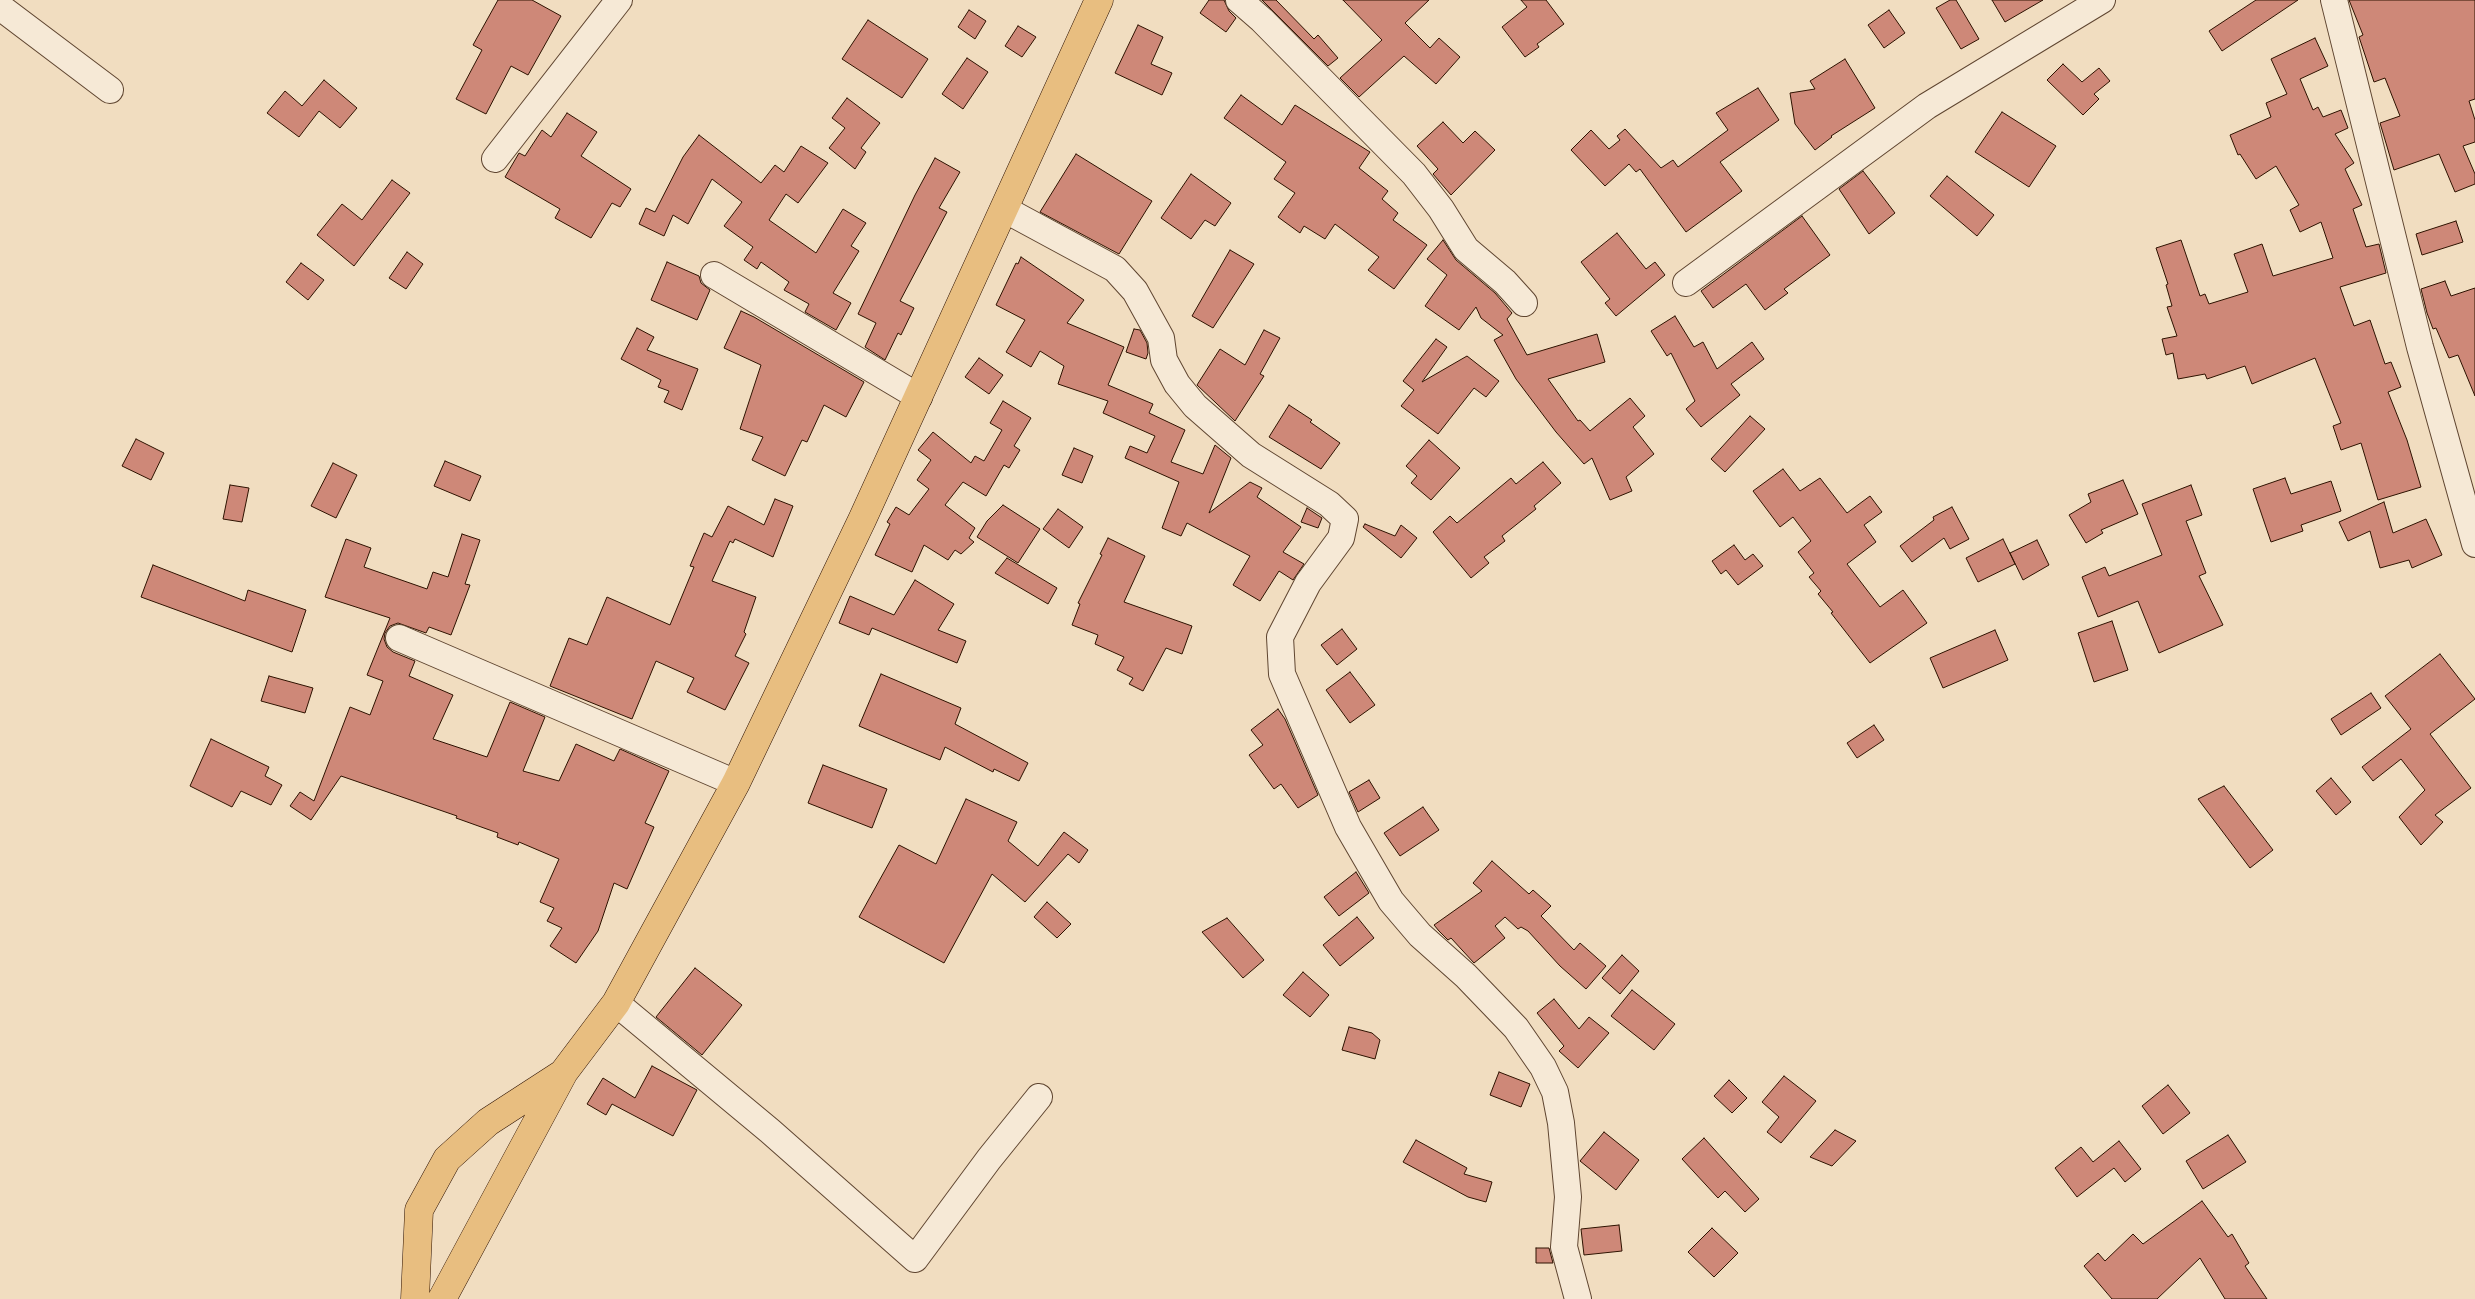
<!DOCTYPE html>
<html>
<head>
<meta charset="utf-8">
<style>
  body { margin:0 }
  canvas { display:block; background:#f1ddc0 }
</style>
</head>
<body>
<canvas width="2475" height="1299"></canvas>
<script>
const context = document.querySelector('canvas').getContext('2d');
context.lineJoin = 'round';
function fillPath(path, color) {
  context.fillStyle = color;
  context.fill(path, 'evenodd');
}
function toPath(rows) {
  const path = new Path2D();
  for (const r of rows) {
    path.moveTo(r[0], r[1]);
    for (let i = 2; i < r.length; i += 2) path.lineTo(r[i], r[i + 1]);
  }
  return path;
}
function stroke(path, color, width, dash) {
  context.strokeStyle = color;
  context.lineWidth = width;
  context.lineCap = dash ? 'butt' : 'round';
  context.setLineDash(dash || []);
  context.stroke(path);
}
const building = toPath([
  [498,0,532,0,561,16,528,75,511,66,486,114,456,99,482,50,473,45,498,0],
  [1209,0,1224,0,1229,11,1236,18,1226,32,1200,13,1209,0],
  [1262,0,1276,0,1314,39,1318,35,1338,58,1328,66,1262,0],
  [1343,0,1429,0,1405,23,1430,48,1439,38,1460,57,1436,84,1404,56,1359,97,1340,78,1382,40,1343,0],
  [1521,0,1546,0,1564,24,1537,44,1539,47,1525,57,1502,27,1527,7,1521,0],
  [1950,0,1956,0,1979,39,1961,49,1936,8,1950,0],
  [1992,0,2043,0,2005,22,1992,0],
  [2256,0,2298,0,2222,51,2209,31,2256,0],
  [2349,0,2475,0,2475,99,2469,101,2475,120,2475,142,2463,146,2475,174,2475,184,2455,192,2439,154,2394,170,2380,123,2400,116,2385,78,2374,82,2359,37,2363,35,2349,0],
  [969,10,986,21,975,39,958,27,969,10],
  [1889,10,1905,33,1884,48,1868,25,1889,10],
  [868,20,928,59,902,98,842,59,868,20],
  [1138,25,1163,37,1151,64,1172,73,1162,95,1115,73,1138,25],
  [1018,26,1036,37,1022,57,1005,46,1018,26],
  [2315,38,2328,66,2300,79,2313,110,2318,107,2323,117,2341,110,2348,128,2335,134,2354,163,2345,169,2362,205,2353,209,2366,247,2379,244,2386,273,2340,287,2354,326,2370,320,2385,364,2391,362,2401,387,2388,392,2407,440,2421,487,2378,500,2361,443,2341,450,2333,426,2341,423,2315,358,2252,384,2245,366,2207,379,2205,374,2178,379,2173,353,2166,355,2162,339,2177,336,2167,307,2172,306,2166,285,2168,284,2156,248,2181,240,2200,296,2205,294,2209,304,2248,292,2234,254,2262,244,2273,276,2333,258,2321,222,2300,232,2290,210,2299,205,2276,166,2256,179,2240,154,2238,155,2230,135,2271,117,2266,103,2287,94,2271,59,2315,38],
  [967,58,988,72,963,109,942,94,967,58],
  [1845,59,1875,108,1831,136,1832,137,1815,150,1795,124,1790,93,1815,89,1810,81,1845,59],
  [2063,64,2082,82,2099,68,2110,81,2094,94,2099,99,2083,115,2047,80,2063,64],
  [324,80,357,108,340,128,319,111,299,137,267,113,285,91,302,106,324,80],
  [1758,88,1779,120,1720,162,1742,191,1686,232,1640,169,1636,172,1629,164,1605,186,1571,150,1591,130,1609,149,1620,140,1617,136,1625,129,1661,168,1673,160,1678,167,1728,130,1716,113,1758,88],
  [1241,95,1282,125,1295,105,1370,152,1359,168,1388,191,1382,199,1398,213,1393,220,1427,245,1394,289,1368,270,1379,257,1335,224,1325,239,1304,226,1300,233,1278,217,1295,193,1274,179,1286,162,1224,118,1241,95],
  [847,98,880,123,861,148,866,152,855,169,829,148,845,128,832,118,847,98],
  [2002,112,2056,146,2029,187,1975,152,2002,112],
  [567,113,597,132,581,156,631,189,620,207,612,203,591,238,555,218,560,209,505,177,519,153,525,156,542,130,551,137,567,113],
  [1443,122,1463,143,1475,131,1495,150,1451,195,1433,174,1438,169,1417,146,1443,122],
  [699,135,761,183,775,165,784,172,801,146,828,163,798,203,786,194,769,220,816,253,843,209,866,223,851,246,859,251,833,293,851,303,836,330,805,312,809,304,784,290,789,282,761,262,757,269,744,260,753,247,724,226,742,202,712,179,688,224,673,215,664,236,639,224,646,208,655,212,683,157,699,135],
  [1076,154,1152,201,1119,254,1040,212,1076,154],
  [935,158,960,172,939,208,947,212,900,301,914,308,901,335,898,333,885,360,865,347,876,323,858,314,915,195,935,158],
  [1863,171,1895,213,1869,234,1839,189,1863,171],
  [1191,174,1231,203,1215,226,1205,220,1191,239,1161,218,1191,174],
  [1947,176,1994,215,1977,236,1930,196,1947,176],
  [392,180,410,193,354,266,317,235,342,204,362,220,392,180],
  [1802,216,1830,255,1784,289,1788,293,1765,310,1746,284,1713,308,1701,291,1802,216],
  [2456,221,2463,242,2422,255,2416,234,2456,221],
  [1617,233,1646,269,1655,262,1665,275,1616,316,1605,303,1610,299,1581,262,1617,233],
  [1443,240,1456,260,1495,293,1512,313,1507,319,1527,355,1597,334,1605,362,1548,379,1578,421,1580,420,1590,431,1630,398,1645,416,1633,427,1654,454,1626,477,1632,491,1610,500,1592,458,1584,464,1556,432,1516,379,1494,340,1503,335,1481,318,1476,307,1459,330,1425,306,1447,275,1427,259,1443,240],
  [1230,250,1254,264,1213,328,1192,316,1230,250],
  [407,252,423,264,406,289,389,278,407,252],
  [1021,257,1084,300,1067,323,1124,347,1108,385,1153,404,1149,413,1185,430,1171,462,1203,474,1215,445,1231,458,1209,513,1250,482,1262,488,1257,497,1301,527,1283,552,1304,564,1293,580,1279,571,1260,601,1233,585,1250,556,1187,523,1181,536,1162,528,1179,482,1125,458,1130,446,1147,453,1155,436,1103,413,1108,401,1058,384,1064,366,1040,351,1031,367,1006,352,1025,320,996,305,1016,263,1018,264,1021,257],
  [667,262,699,276,701,283,710,290,697,320,651,300,667,262],
  [301,263,324,280,308,300,286,282,301,263],
  [2445,281,2451,296,2475,288,2475,396,2458,355,2449,358,2436,328,2433,329,2427,313,2421,289,2445,281],
  [741,311,754,317,864,382,846,417,824,405,807,442,802,440,785,476,752,460,763,437,740,429,761,365,724,348,741,311],
  [1675,316,1694,347,1703,342,1717,369,1752,342,1764,359,1731,384,1740,395,1701,427,1686,409,1695,401,1671,353,1667,356,1651,331,1675,316],
  [637,328,654,337,647,350,698,369,682,410,664,402,669,391,658,387,661,380,621,359,637,328],
  [1134,329,1140,330,1147,343,1148,353,1146,359,1126,352,1134,329],
  [1264,330,1280,338,1260,374,1264,376,1235,421,1197,385,1220,349,1245,365,1264,330],
  [1436,339,1447,347,1422,382,1467,356,1499,381,1486,397,1474,388,1438,434,1401,406,1414,390,1403,381,1436,339],
  [979,358,1003,375,989,394,965,377,979,358],
  [1003,401,1031,418,1014,446,1020,450,1009,468,1004,465,986,496,963,482,945,505,975,528,969,538,974,542,961,554,955,550,948,560,924,545,912,572,875,555,890,524,887,522,896,507,909,515,929,489,917,480,931,460,918,450,933,432,971,463,975,456,984,461,1002,430,990,423,1003,401],
  [1289,405,1312,420,1310,422,1340,443,1321,469,1269,437,1289,405],
  [1750,416,1765,429,1725,472,1711,459,1750,416],
  [136,439,164,453,151,480,122,466,136,439],
  [1429,440,1460,468,1431,500,1411,483,1417,476,1406,466,1429,440],
  [1074,448,1093,456,1082,483,1062,475,1074,448],
  [445,461,481,476,470,501,434,486,445,461],
  [1543,462,1561,483,1534,506,1536,509,1502,536,1505,541,1484,557,1489,563,1471,578,1433,532,1450,516,1457,523,1511,478,1516,484,1543,462],
  [333,463,357,475,336,518,311,506,333,463],
  [1783,469,1800,491,1820,478,1847,513,1870,496,1882,512,1864,525,1876,542,1847,564,1880,607,1903,590,1927,623,1870,663,1831,613,1833,612,1818,594,1821,591,1809,577,1814,573,1798,552,1811,541,1793,517,1780,527,1753,491,1783,469],
  [2285,478,2291,494,2331,481,2341,511,2301,525,2303,531,2271,542,2253,489,2285,478],
  [2123,480,2138,514,2101,530,2103,533,2086,543,2069,515,2091,502,2088,494,2123,480],
  [230,485,249,488,242,522,223,519,230,485],
  [2191,485,2202,515,2186,521,2206,573,2199,576,2223,625,2159,653,2138,601,2098,617,2082,577,2105,567,2109,576,2162,555,2142,504,2191,485],
  [775,499,793,506,773,557,735,539,733,543,730,541,712,581,756,597,744,632,746,634,735,656,749,663,725,710,687,692,694,678,656,661,632,719,550,686,569,638,587,645,607,597,670,625,694,567,690,566,704,533,712,537,728,506,764,525,775,499],
  [2384,502,2393,533,2426,519,2442,555,2412,568,2409,560,2380,568,2370,531,2348,541,2339,522,2384,502],
  [1003,505,1040,529,1018,563,977,537,987,521,1003,505],
  [1952,507,1969,539,1950,549,1944,538,1912,562,1900,546,1934,520,1933,517,1952,507],
  [1307,508,1322,518,1318,528,1301,522,1307,508],
  [1058,509,1083,527,1069,548,1043,529,1058,509],
  [1365,524,1395,536,1401,525,1417,538,1401,558,1363,527,1365,524],
  [462,534,480,540,465,584,470,585,451,635,429,627,426,633,398,623,390,626,385,633,384,639,387,647,393,652,415,661,409,676,453,695,433,739,487,757,510,702,545,717,523,771,559,781,576,744,614,761,620,749,669,771,645,823,654,827,627,889,614,883,598,931,576,963,550,946,562,928,547,921,554,908,540,902,559,859,519,842,518,845,497,837,498,833,456,818,457,816,341,776,311,820,290,806,300,792,314,801,350,707,370,715,383,681,367,675,390,618,325,597,346,539,371,548,364,567,427,589,433,572,448,577,462,534],
  [1108,538,1145,556,1124,602,1192,626,1182,654,1166,648,1143,691,1129,684,1133,678,1117,670,1124,657,1095,644,1098,635,1072,625,1080,604,1078,603,1102,555,1100,554,1108,538],
  [2003,539,2015,564,1978,582,1966,558,2003,539],
  [2037,540,2049,565,2023,580,2010,553,2037,540],
  [1734,545,1745,560,1753,554,1763,566,1738,585,1726,570,1721,574,1712,561,1734,545],
  [1007,558,1057,588,1048,604,995,573,1007,558],
  [153,565,245,601,248,590,306,610,292,652,141,597,153,565],
  [915,580,954,604,938,630,966,641,957,663,872,628,869,635,839,623,850,596,894,615,915,580],
  [2112,621,2128,670,2094,682,2078,633,2112,621],
  [1342,629,1357,649,1337,665,1321,645,1342,629],
  [1995,630,2008,660,1943,688,1930,658,1995,630],
  [2440,654,2475,699,2430,734,2471,788,2435,815,2443,822,2421,845,2399,817,2425,790,2401,759,2373,781,2362,767,2411,729,2385,696,2440,654],
  [1350,672,1375,705,1350,723,1326,690,1350,672],
  [881,674,961,708,955,724,1028,763,1019,781,994,769,993,772,945,747,940,760,859,726,881,674],
  [269,676,313,688,305,713,261,701,269,676],
  [2371,693,2381,708,2341,735,2331,719,2371,693],
  [1278,709,1285,719,1318,795,1298,808,1281,784,1274,789,1249,755,1263,745,1251,730,1278,709],
  [1874,725,1884,740,1857,758,1847,743,1874,725],
  [211,739,269,767,265,776,282,785,271,805,241,791,232,807,190,786,211,739],
  [823,765,887,789,872,828,808,803,823,765],
  [2331,778,2351,802,2336,815,2316,791,2331,778],
  [1369,780,1380,798,1358,812,1349,792,1369,780],
  [2224,786,2273,850,2250,868,2198,799,2224,786],
  [966,799,1017,822,1008,841,1038,866,1064,832,1088,850,1079,863,1068,854,1025,902,992,874,944,963,859,917,899,845,936,864,966,799],
  [1423,807,1439,830,1400,856,1384,833,1423,807],
  [1492,861,1529,894,1533,890,1551,906,1541,916,1574,950,1580,943,1606,966,1586,989,1560,966,1528,931,1521,927,1518,929,1505,917,1495,926,1505,938,1474,963,1451,938,1448,940,1439,931,1434,925,1482,891,1473,883,1492,861],
  [1356,872,1369,893,1339,916,1324,897,1356,872],
  [1047,902,1071,924,1057,938,1034,917,1047,902],
  [1357,917,1374,938,1340,966,1323,945,1357,917],
  [1227,918,1264,960,1243,978,1202,932,1227,918],
  [1622,955,1639,971,1620,994,1602,978,1622,955],
  [695,968,742,1005,702,1055,656,1017,695,968],
  [1303,972,1329,995,1310,1017,1283,995,1303,972],
  [1632,990,1675,1024,1654,1050,1611,1016,1632,990],
  [1554,999,1579,1029,1589,1017,1609,1033,1578,1068,1559,1051,1564,1046,1537,1013,1554,999],
  [1349,1027,1372,1033,1380,1040,1375,1059,1342,1050,1349,1027],
  [652,1066,697,1090,673,1136,612,1104,606,1115,587,1104,603,1078,635,1098,652,1066],
  [1499,1072,1530,1084,1521,1107,1490,1095,1499,1072],
  [1784,1076,1816,1101,1781,1143,1767,1132,1779,1117,1762,1102,1784,1076],
  [1729,1080,1747,1098,1732,1113,1714,1096,1729,1080],
  [2168,1085,2190,1113,2163,1134,2142,1106,2168,1085],
  [1835,1130,1856,1141,1832,1166,1810,1157,1835,1130],
  [1604,1132,1639,1160,1616,1190,1580,1161,1604,1132],
  [2228,1135,2246,1162,2203,1189,2186,1161,2228,1135],
  [1704,1138,1759,1199,1745,1212,1725,1191,1718,1198,1682,1159,1704,1138],
  [1416,1140,1467,1168,1464,1174,1492,1182,1486,1202,1468,1197,1403,1162,1416,1140],
  [2119,1141,2141,1169,2125,1182,2114,1168,2077,1197,2055,1168,2081,1147,2093,1162,2119,1141],
  [2202,1201,2228,1237,2232,1234,2249,1263,2245,1266,2267,1299,2225,1299,2200,1258,2157,1299,2112,1299,2084,1266,2098,1253,2105,1261,2133,1234,2143,1244,2202,1201],
  [1619,1225,1622,1251,1584,1255,1581,1229,1619,1225],
  [1712,1228,1738,1253,1714,1277,1688,1252,1712,1228],
  [1536,1248,1549,1248,1553,1263,1536,1263,1536,1248]
]);
fillPath(building, '#ce8878');
stroke(building, '#2e1200', 1);
const minor = toPath([
  [1239,0,1262,20,1414,174,1441,209,1466,249,1505,282,1524,303],
  [2334,0,2420,347,2475,544],
  [0,7,110,90],
  [495,159,619,0],
  [1004,209,1115,269,1135,291,1161,338,1164,360,1177,384,1195,406,1251,455,1329,504,1345,519,1341,538,1308,583,1280,637,1282,674,1348,827,1391,901,1420,935,1466,976,1516,1028,1543,1067,1555,1092,1561,1123,1568,1197,1564,1247,1578,1299],
  [714,275,919,397],
  [1686,283,1927,106,2102,0],
  [399,638,736,783],
  [616,1003,770,1131,915,1259,989,1159,1039,1097]
]);
const major = toPath([
  [415,1299,419,1210,447,1159,488,1122,562,1074],
  [442,1299,564,1072,616,1003,736,783,862,520,1099,0]
]);
stroke(minor, '#5f4530', 28);
stroke(major, '#2e1200', 29);
stroke(minor, '#f6e9d6', 26);
stroke(major, '#e8be80', 28);
</script>
</body>
</html>
